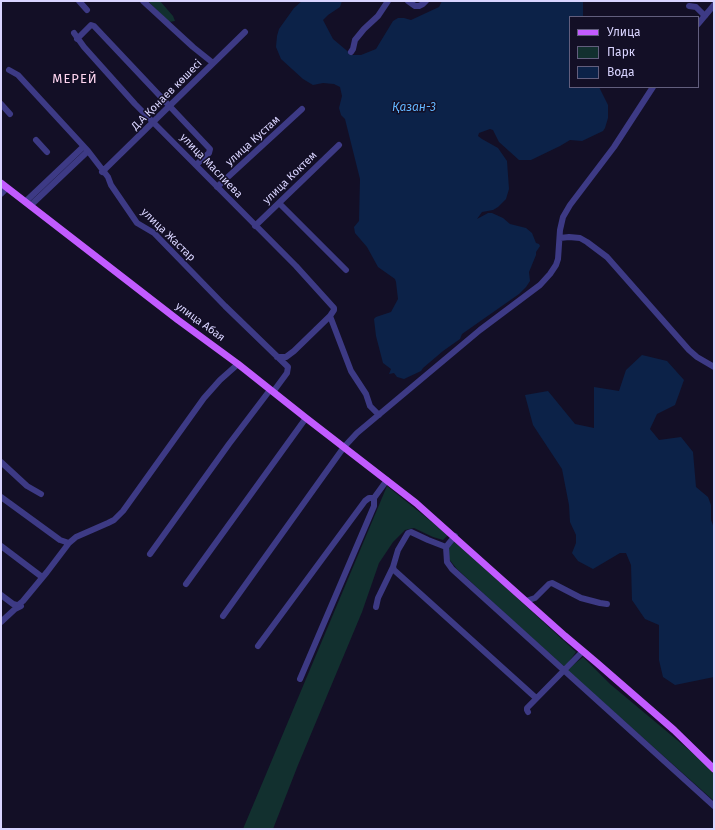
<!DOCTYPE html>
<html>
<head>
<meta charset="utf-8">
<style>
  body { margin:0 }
  #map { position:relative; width:715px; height:830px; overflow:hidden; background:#130f26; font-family:"Fira Sans",sans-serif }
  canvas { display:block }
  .frame { position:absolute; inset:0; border:2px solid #d9d4ff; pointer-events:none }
  .legend { position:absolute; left:569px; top:16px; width:130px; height:72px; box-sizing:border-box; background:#130f26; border:1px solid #625e7d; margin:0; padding:5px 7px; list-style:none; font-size:12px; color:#d9d4ff }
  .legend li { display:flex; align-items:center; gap:8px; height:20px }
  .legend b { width:20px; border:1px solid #625e7d }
</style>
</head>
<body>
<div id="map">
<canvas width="715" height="830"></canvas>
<div class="frame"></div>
<ul class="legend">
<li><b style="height:5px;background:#c25bff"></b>Улица</li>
<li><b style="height:11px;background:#12302f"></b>Парк</li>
<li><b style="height:11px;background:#0c2248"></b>Вода</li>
</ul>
</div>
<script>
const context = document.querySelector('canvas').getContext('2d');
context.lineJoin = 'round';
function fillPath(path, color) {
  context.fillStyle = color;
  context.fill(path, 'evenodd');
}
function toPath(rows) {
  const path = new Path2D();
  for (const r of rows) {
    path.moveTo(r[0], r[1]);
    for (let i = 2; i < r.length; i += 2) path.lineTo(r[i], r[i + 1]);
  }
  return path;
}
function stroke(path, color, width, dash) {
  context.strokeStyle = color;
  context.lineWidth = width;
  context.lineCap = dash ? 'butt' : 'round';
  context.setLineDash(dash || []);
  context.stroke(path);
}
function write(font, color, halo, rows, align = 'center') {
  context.font = font + ' "Fira Sans",sans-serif';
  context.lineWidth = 3;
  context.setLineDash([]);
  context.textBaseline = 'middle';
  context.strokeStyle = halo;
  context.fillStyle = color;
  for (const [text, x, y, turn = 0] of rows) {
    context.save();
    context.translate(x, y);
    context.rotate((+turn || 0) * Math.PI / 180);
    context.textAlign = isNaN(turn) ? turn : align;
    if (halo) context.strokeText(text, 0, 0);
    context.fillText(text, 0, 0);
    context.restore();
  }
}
fillPath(toPath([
  [148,1,160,1,173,16,175,21,169,22],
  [387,486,448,535,443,540,433,537,414,528,405,530,393,542,379,563,362,612,298,765,273,829,243,829],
  [455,541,576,652,565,667,522,629,457,569,449,559,448,549],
  [583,657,610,684,707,765,714,774,714,801,567,670]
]), '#12302f');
fillPath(toPath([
  [302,1,342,1,340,7,328,15,323,20,333,39,352,55,361,55,376,49,393,21,398,18,404,18,411,20,439,7,442,1,583,1,583,17,570,17,570,87,599,87,608,105,608,118,605,128,603,131,582,141,570,140,560,146,531,160,519,160,499,142,493,130,490,129,479,133,478,136,482,139,498,148,507,161,509,189,506,199,498,207,493,210,482,212,477,219,488,213,492,213,503,218,510,224,526,228,532,233,536,243,539,244,540,246,536,252,536,255,529,272,530,281,526,287,519,294,462,334,460,339,443,351,423,368,421,371,404,379,397,377,394,373,389,374,391,369,383,363,376,336,374,319,376,317,391,312,398,299,396,282,395,279,378,267,367,247,355,233,354,227,359,221,360,179,345,119,341,115,339,108,342,96,340,87,334,84,323,83,313,85,303,79,281,59,276,47,277,36,279,29,294,8],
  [642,355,667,361,684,380,675,405,657,414,650,429,659,440,681,437,693,452,696,487,708,497,711,505,711,520,714,528,714,677,675,685,663,677,659,660,659,625,645,619,632,600,631,565,626,553,620,553,593,569,578,561,572,553,576,543,576,535,570,522,569,505,562,469,533,425,525,395,548,391,575,424,594,428,594,387,619,391,626,370]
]), '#0c2248');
stroke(toPath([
  [79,1,87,10],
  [143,1,193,47,213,63],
  [408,1,415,6,419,6,423,4,426,1],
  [689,6,696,7,705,16],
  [698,24,714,5],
  [74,33,84,47,135,104,296,266,334,308,334,310,330,316,294,351,286,357,277,357],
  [77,39,91,25,94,26,210,149,209,153,196,165],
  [351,52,353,49,355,40,364,29,378,16,388,1],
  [9,70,18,75,88,151,108,177,111,185,137,223,154,233,225,306,288,367,287,373,273,392],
  [1,104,10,114],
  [36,140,47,152],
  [102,172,245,32],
  [217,187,302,109],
  [1,194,7,188],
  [25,202,83,147],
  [279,203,346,270],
  [30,206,88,151],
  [255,226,339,145],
  [560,238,569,237,580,238,587,242,607,257,689,350,697,357,714,367],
  [330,316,351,371,366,394,370,406,379,415],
  [1,462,27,486,41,494],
  [1,497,60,540,69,543],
  [374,498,387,480],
  [455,536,446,547,447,562,452,569,714,806],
  [1,546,42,577],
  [150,554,229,444,270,390],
  [393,567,394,570,536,698],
  [186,584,306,418],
  [1,595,13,604,20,606],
  [526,601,535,598,549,584,552,583,581,598,600,603,607,604],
  [17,606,23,601,47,572,69,543,76,537,108,523,114,520,123,511,204,398,220,380,238,364],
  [376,607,378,598,393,567,398,550,408,533,411,532,428,540,446,547],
  [223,616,344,447,357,433,480,330,540,285,550,274,556,265,558,259,560,230,563,217,570,205,614,147,653,87],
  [1,622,15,609,21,606],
  [258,646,365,501,369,498,374,498,374,506,300,679],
  [528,712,527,710,527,708,583,651]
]), '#3d3a85', 6);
stroke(toPath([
  [1,183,178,320,238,364,306,418,416,503,565,636,597,663,674,730,714,769]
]), '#c25bff', 7);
write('11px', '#d9d4ff', '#130f26', [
  ["Д.А Қонаев көшесі",167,95,-45],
  ["улица Кустам",253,141,-42],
  ["улица Маслиева",211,166,46],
  ["улица Коктем",290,178,-44],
  ["улица Жастар",168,235,44],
  ["улица Абая",200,322,36]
]);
write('italic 12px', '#62b6ff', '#130f26', [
  ["Қазан-3",414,108]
]);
context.letterSpacing = '1px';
write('13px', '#ffd6f0', '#130f26', [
  ["МЕРЕЙ",75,79]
]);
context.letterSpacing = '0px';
</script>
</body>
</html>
